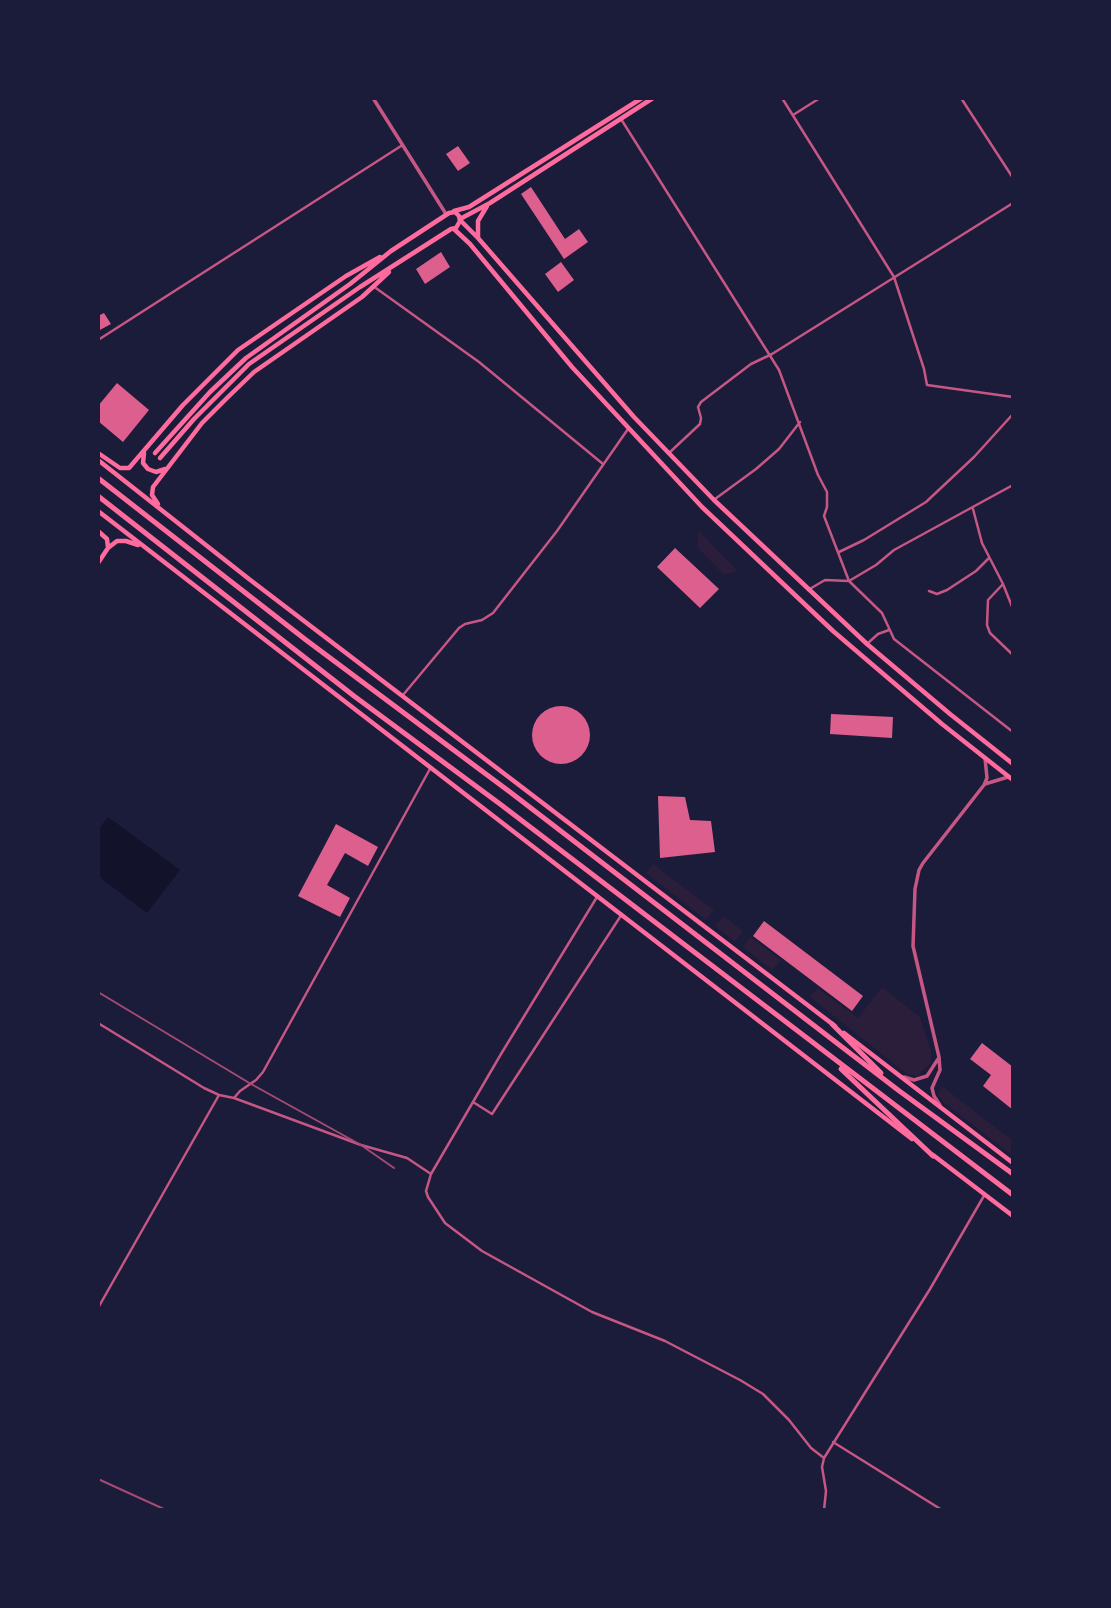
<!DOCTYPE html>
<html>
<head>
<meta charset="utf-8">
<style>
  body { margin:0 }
  #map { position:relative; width:1111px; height:1608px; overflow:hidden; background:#1b1b3a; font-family:"Open Sans",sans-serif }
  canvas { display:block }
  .frame { position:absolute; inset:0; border:100px solid #1b1b3a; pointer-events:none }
</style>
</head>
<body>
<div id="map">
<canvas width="1111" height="1608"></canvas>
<div class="frame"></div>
</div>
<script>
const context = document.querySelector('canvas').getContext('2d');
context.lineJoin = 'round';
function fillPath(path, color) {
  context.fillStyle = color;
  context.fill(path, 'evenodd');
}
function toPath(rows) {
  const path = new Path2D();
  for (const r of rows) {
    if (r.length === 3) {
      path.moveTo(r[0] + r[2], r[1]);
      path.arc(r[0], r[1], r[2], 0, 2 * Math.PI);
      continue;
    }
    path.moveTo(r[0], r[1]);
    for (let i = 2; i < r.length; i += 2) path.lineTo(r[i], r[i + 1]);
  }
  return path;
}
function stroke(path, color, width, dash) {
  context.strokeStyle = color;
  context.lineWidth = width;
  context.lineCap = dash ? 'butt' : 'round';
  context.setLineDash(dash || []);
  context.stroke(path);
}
fillPath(toPath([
  [699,531,738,571,724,575,697,547],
  [653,864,714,910,706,920,646,873],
  [724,916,743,931,735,942,715,926],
  [750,937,781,960,772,970,743,947],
  [882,987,920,1017,931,1052,931,1063,917,1076,907,1074,810,997,817,988,858,1018],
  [942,1086,1013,1141,1013,1156,943,1102,938,1094]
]), '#2a1e3b');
fillPath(toPath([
  [108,817,180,870,147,913,98,876,98,830]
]), '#12122b');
fillPath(toPath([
  [458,146,470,163,458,171,446,154],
  [531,187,565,239,579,229,588,242,564,259,521,194],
  [441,252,450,267,425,284,416,269],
  [561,262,574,280,558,292,545,274],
  [104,313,111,324,98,331,98,316],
  [117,383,149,410,123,442,98,421,98,406],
  [675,548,719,589,700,608,657,567],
  [561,735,29],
  [831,714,893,717,892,738,830,734],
  [658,796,685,797,690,820,711,821,715,852,660,858],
  [336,824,378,847,368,866,345,853,327,885,350,898,340,917,298,896],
  [764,921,863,996,852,1011,753,936],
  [982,1043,1013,1067,1013,1110,983,1086,991,1075,970,1059]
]), '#dd5f8e');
stroke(toPath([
  [782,98,894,277,924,369,927,385,1013,397],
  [961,98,1013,178],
  [793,115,820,98],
  [621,119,779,370,818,475,827,492,827,507,824,516,849,581,882,613,894,639,1013,732],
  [373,286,479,362,603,464],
  [98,340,401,146],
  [669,453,700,424,701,418,698,407,701,402,751,364,772,354,1013,203],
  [715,499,756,469,779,449,800,422],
  [973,509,982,543,1003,584,1013,609],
  [839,552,864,540,926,502,974,457,1013,414],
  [1003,584,988,600,987,625,990,633,1013,655],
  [808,590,825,580,849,581,876,565,894,550,1013,485],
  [929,591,937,594,947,590,976,571,989,558],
  [868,643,878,634,889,630],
  [403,695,459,628,465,624,482,620,493,613,557,531,628,429],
  [597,897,501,1054,431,1174,426,1191,428,1197,445,1223,482,1251,592,1312,665,1341,740,1380,763,1394,789,1420,811,1448,824,1458],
  [98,1023,204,1088,219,1095,234,1098,240,1091,256,1080,263,1072,431,767],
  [234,1098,361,1145,407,1158,431,1174],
  [473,1102,492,1114,622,914],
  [98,1308,219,1095],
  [833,1442,942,1510],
  [824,1510,826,1491,822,1467,824,1458,930,1289,985,1194]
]), '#c65784', 2.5);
stroke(toPath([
  [373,98,446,214],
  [985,784,1008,777],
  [904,1077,914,1080,927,1076,938,1059],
  [940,1105,934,1096,932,1088,940,1070,939,1057,913,946,915,889,919,870,923,863,984,785,987,778,985,758]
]), '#c65784', 3.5);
stroke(toPath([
  [454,211,469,207,642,98],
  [460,219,490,203,653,98],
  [461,221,478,238,634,417,714,500,867,644,950,714,1013,764],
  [454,229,470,244,572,367,702,507,833,631,942,724,1013,780],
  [478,237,478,221,487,206],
  [98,453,120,468,129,468,183,405,238,350,346,276,380,257],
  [144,453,143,463,148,469,156,472,165,469],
  [155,453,210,392,246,358,350,284,391,251,449,213,455,212,459,216,460,221,456,228,451,229,360,287,249,364,194,419,160,458],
  [98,460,249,579,835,1026],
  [158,504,152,495,153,487,202,423,227,398,254,372,362,297,389,272],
  [98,511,912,1139],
  [98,531,107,539,108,547],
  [98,563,108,548,117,541,126,541,138,545],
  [844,1033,1013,1163],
  [933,1155,1013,1216]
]), '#ff6b9d', 4.5);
stroke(toPath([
  [98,478,306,640,510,792,898,1090,1013,1174],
  [98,496,354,696,500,804,1013,1195],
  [832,1024,881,1073],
  [841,1069,933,1156]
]), '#ff6b9d', 5);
stroke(toPath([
  [98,992,251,1084,361,1145,394,1168],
  [98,1479,166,1510]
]), '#a44b75', 2);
</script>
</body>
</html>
